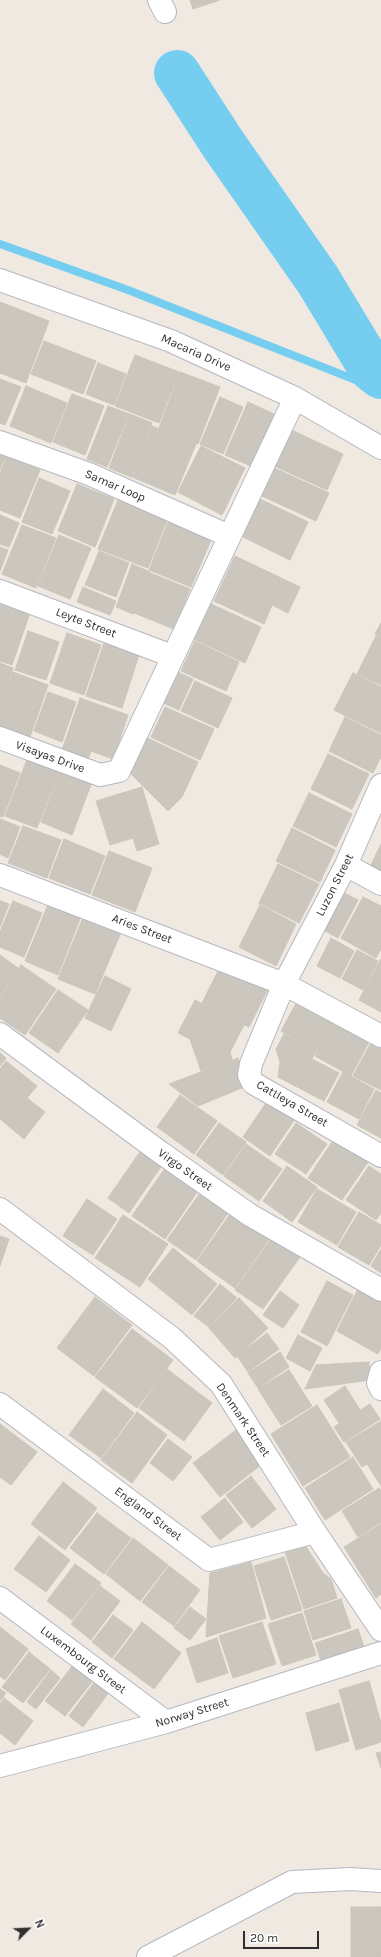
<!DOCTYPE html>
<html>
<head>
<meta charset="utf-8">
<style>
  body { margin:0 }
  #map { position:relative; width:381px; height:1957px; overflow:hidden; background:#efe9e1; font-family:Karla,sans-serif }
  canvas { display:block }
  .north { position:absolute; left:8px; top:1909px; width:40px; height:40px; -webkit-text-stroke:3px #fff; paint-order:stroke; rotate:66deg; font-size:11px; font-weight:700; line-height:16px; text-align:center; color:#2e2e2e }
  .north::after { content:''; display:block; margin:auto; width:14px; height:18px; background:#2e2e2e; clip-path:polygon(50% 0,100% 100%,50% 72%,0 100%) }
  .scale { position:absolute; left:243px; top:1931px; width:76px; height:18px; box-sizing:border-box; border:2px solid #2e2e2e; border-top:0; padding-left:5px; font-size:12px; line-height:14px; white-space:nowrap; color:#2e2e2e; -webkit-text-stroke:3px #fff; paint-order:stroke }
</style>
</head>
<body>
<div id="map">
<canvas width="381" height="1957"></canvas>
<div class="north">N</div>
<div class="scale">20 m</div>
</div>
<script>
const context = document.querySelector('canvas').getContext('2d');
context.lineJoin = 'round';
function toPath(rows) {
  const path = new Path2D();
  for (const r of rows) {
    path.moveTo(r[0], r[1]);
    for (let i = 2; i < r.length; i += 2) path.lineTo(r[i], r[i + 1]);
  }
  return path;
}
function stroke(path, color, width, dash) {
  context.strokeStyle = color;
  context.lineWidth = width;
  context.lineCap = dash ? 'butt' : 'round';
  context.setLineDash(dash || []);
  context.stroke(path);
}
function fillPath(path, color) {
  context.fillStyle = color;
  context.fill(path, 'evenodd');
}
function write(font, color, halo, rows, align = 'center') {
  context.font = font + ' Karla,sans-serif';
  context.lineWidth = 3.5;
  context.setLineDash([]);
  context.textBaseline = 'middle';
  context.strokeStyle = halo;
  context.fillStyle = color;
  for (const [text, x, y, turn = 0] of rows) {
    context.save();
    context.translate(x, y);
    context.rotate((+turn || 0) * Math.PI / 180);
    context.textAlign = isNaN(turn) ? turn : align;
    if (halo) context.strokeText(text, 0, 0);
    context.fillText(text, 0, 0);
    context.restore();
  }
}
stroke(toPath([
  [0,244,128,290,381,390]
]), '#75ceef', 8);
stroke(toPath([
  [177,73,223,144,318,280,371,368,381,376]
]), '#75ceef', 46);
const building = toPath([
  [190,0,220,0,193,9,190,0],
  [0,302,49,321,26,383,0,373,0,302],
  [44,341,96,361,83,394,31,374,44,341],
  [135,355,179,372,159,423,115,406,135,355],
  [98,363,126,374,114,405,86,394,98,363],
  [180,372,220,387,198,444,159,428,180,372],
  [0,379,21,387,5,425,0,423,0,379],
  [26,386,67,403,51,443,10,426,26,386],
  [72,394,104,406,85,455,53,442,72,394],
  [220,397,243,407,223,454,200,444,220,397],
  [248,402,274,414,251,466,225,455,248,402],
  [108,406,129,414,107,467,87,459,108,406],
  [130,414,152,423,131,477,109,468,130,414],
  [152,426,196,444,175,495,132,477,152,426],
  [287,428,343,454,327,490,270,464,287,428],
  [201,446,245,468,222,515,178,492,201,446],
  [0,452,6,455,0,469,0,452],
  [7,456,40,470,20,518,0,510,0,473,7,456],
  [274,468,329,493,316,521,262,496,274,468],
  [39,478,70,491,52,534,22,522,39,478],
  [77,484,114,499,95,547,58,531,77,484],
  [260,499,308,522,290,560,243,537,260,499],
  [118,500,167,520,148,568,98,549,118,500],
  [0,515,19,523,9,547,0,544,0,515],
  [168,522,211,540,191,587,149,570,168,522],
  [22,525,56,538,36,588,2,574,22,525],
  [59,535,91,548,70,599,38,586,59,535],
  [0,547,8,550,0,571,0,547],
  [99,551,129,563,116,597,85,585,99,551],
  [235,556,300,587,288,613,272,605,264,624,214,601,235,556],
  [132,564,150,572,133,614,116,607,132,564],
  [150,573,190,589,174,629,134,613,150,573],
  [83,587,116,601,110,615,77,602,83,587],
  [0,602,30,613,12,665,0,661,0,602],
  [209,603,261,627,245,663,192,638,209,603],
  [381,623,381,637,375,634,381,623],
  [28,631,59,642,46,680,15,670,28,631],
  [67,633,101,645,84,695,50,683,67,633],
  [376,636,381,638,381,685,357,674,376,636],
  [195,641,239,662,226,691,181,671,195,641],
  [104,643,139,655,122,708,86,696,104,643],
  [0,663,13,668,0,707,0,663],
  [173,670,193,679,179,710,159,701,173,670],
  [13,672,48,685,30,737,0,726,0,709,13,672],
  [353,673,381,687,381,733,334,710,353,673],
  [195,681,232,698,218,728,181,711,195,681],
  [48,692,76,702,62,742,34,731,48,692],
  [80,698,128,715,113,759,91,751,88,759,62,750,80,698],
  [165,707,214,729,200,760,151,737,165,707],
  [345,717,381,735,381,757,373,773,329,751,345,717],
  [143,736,198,762,182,797,168,811,128,771,143,736],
  [328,754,369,774,352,809,311,789,328,754],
  [28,757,60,770,37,828,5,816,28,757],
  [0,765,20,773,3,817,0,816,0,765],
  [61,770,92,782,72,835,41,822,61,770],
  [142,787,159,844,137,851,133,838,110,845,96,801,142,787],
  [309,793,352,814,336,847,293,826,309,793],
  [0,819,20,827,8,858,0,854,0,819],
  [23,826,61,840,47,878,8,863,23,826],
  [292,828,335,850,320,882,276,861,292,828],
  [64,839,105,856,90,894,49,878,64,839],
  [381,844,381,872,370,867,381,844],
  [109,851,152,868,135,912,92,895,109,851],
  [278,864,319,884,299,923,259,903,278,864],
  [338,890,358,900,338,938,318,927,338,890],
  [363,897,381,906,381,949,376,958,341,938,363,897],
  [0,901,9,904,0,927,0,901],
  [13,901,42,913,24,957,0,947,0,932,13,901],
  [49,902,81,916,58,975,25,961,49,902],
  [260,905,296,924,276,966,239,947,260,905],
  [84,915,122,930,95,994,58,979,84,915],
  [331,938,354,951,340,978,317,966,331,938],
  [357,950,378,961,363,990,342,979,357,950],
  [0,955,18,968,0,995,0,955],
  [380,960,381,960,381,1012,359,1000,380,960],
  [21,965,56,989,25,1035,0,1018,0,997,21,965],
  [220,967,267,991,249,1027,202,1003,220,967],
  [105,976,131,989,111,1031,85,1018,105,976],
  [58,990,88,1010,58,1053,29,1033,58,990],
  [300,996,336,1015,317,1051,281,1031,300,996],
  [195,1000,244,1025,230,1052,232,1059,201,1071,190,1039,178,1033,195,1000],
  [335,1017,372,1036,351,1076,315,1056,335,1017],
  [284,1034,316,1051,312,1059,339,1073,324,1101,278,1077,280,1062,276,1049,284,1034],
  [375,1035,381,1038,381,1090,353,1076,375,1035],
  [0,1053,6,1058,0,1066,0,1053],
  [238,1058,249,1085,198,1106,169,1084,238,1058],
  [6,1061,37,1086,27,1098,45,1112,24,1139,0,1119,0,1069,6,1061],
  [343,1072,374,1089,359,1119,327,1102,343,1072],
  [376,1090,381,1093,381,1138,357,1125,376,1090],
  [180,1095,217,1121,194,1154,157,1127,180,1095],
  [268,1100,295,1119,270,1156,243,1137,268,1100],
  [219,1123,246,1142,223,1175,196,1155,219,1123],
  [296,1123,327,1144,306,1174,275,1154,296,1123],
  [334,1139,368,1162,342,1200,308,1178,334,1139],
  [246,1144,282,1169,259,1201,224,1176,246,1144],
  [144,1146,165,1161,129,1213,108,1198,144,1146],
  [167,1165,200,1188,165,1239,132,1216,167,1165],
  [287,1166,317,1187,292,1222,263,1201,287,1166],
  [369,1166,381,1174,381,1213,376,1220,346,1200,369,1166],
  [317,1189,356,1212,337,1245,298,1222,317,1189],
  [200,1193,228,1213,196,1260,167,1240,200,1193],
  [87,1199,117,1219,93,1255,63,1236,87,1199],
  [359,1212,381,1225,381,1245,369,1265,338,1247,359,1212],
  [231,1213,269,1239,235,1288,197,1261,231,1213],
  [123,1215,168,1244,140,1287,95,1258,123,1215],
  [0,1236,9,1239,0,1266,0,1236],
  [272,1237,300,1257,263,1309,235,1290,272,1237],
  [173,1248,217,1284,192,1315,148,1279,173,1248],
  [381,1249,381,1273,371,1266,381,1249],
  [327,1281,353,1295,327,1346,301,1332,327,1281],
  [220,1284,237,1298,209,1327,194,1316,220,1284],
  [358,1289,381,1302,381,1348,378,1354,337,1331,358,1289],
  [280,1291,299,1305,283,1328,263,1315,280,1291],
  [95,1297,132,1325,94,1376,57,1348,95,1297],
  [239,1298,268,1328,235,1358,209,1328,239,1298],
  [132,1329,173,1360,137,1408,95,1377,132,1329],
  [267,1333,279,1349,248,1372,237,1356,267,1333],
  [298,1335,322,1348,310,1371,286,1358,298,1335],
  [280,1352,289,1367,258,1388,248,1373,280,1352],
  [369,1362,370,1380,305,1389,316,1365,369,1362],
  [167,1369,212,1403,184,1441,139,1408,167,1369],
  [289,1370,312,1406,281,1425,258,1389,289,1370],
  [345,1386,360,1410,339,1423,324,1400,345,1386],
  [103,1389,134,1413,101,1458,69,1435,103,1389],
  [370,1404,380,1419,344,1442,334,1427,370,1404],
  [317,1405,350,1457,303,1486,271,1434,317,1405],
  [137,1412,167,1435,132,1483,101,1460,137,1412],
  [381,1421,381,1454,362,1467,346,1442,381,1421],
  [0,1424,37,1452,11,1485,0,1477,0,1424],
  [236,1430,262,1464,220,1497,193,1463,236,1430],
  [168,1439,192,1457,173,1481,150,1463,168,1439],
  [381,1455,381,1486,367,1464,381,1455],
  [353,1457,373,1489,325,1520,305,1488,353,1457],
  [251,1476,276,1509,252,1528,226,1495,251,1476],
  [63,1482,97,1508,65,1550,31,1524,63,1482],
  [379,1488,381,1492,381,1522,358,1537,342,1511,379,1488],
  [225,1498,243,1522,220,1540,201,1517,225,1498],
  [97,1513,131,1538,104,1574,70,1548,97,1513],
  [381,1524,381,1594,376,1598,344,1547,381,1524],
  [39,1536,70,1560,46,1592,14,1569,39,1536],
  [133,1538,168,1565,140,1601,106,1574,133,1538],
  [305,1545,323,1573,331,1579,337,1598,304,1609,285,1552,305,1545],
  [284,1557,302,1610,271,1620,254,1566,284,1557],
  [251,1562,266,1618,206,1637,210,1573,251,1562],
  [75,1564,101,1583,72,1620,47,1601,75,1564],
  [169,1566,200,1590,174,1626,142,1602,169,1566],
  [100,1586,120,1601,91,1640,71,1624,100,1586],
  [341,1599,351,1628,313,1640,304,1611,341,1599],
  [190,1607,206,1619,190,1640,174,1628,190,1607],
  [302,1613,316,1655,282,1666,268,1624,302,1613],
  [113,1615,133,1630,112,1658,92,1642,113,1615],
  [142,1622,181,1653,154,1689,114,1659,142,1622],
  [262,1622,276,1664,233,1678,219,1636,262,1622],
  [0,1627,28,1649,5,1680,0,1676,0,1627],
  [358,1629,366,1653,323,1667,315,1643,358,1629],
  [217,1638,228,1673,197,1683,186,1649,217,1638],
  [29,1652,50,1669,23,1703,2,1687,29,1652],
  [74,1664,94,1679,65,1716,45,1701,74,1664],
  [51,1670,60,1678,36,1709,27,1702,51,1670],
  [96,1680,110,1691,83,1727,69,1716,96,1680],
  [369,1681,381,1723,381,1742,356,1750,339,1690,369,1681],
  [0,1689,6,1693,0,1701,0,1689],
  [4,1698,33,1721,15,1745,0,1733,0,1704,4,1698],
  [339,1703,349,1741,316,1751,306,1713,339,1703],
  [381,1752,381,1768,376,1753,381,1752],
  [351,1907,381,1907,381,1957,351,1957,351,1907]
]);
fillPath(building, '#cbc7bf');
stroke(building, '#cbc5ba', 1);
const minor = toPath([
  [159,0,165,12],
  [0,280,171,341,295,398,381,448],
  [0,442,89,474,229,536],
  [0,591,172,656],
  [0,738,100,775,119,771,295,398],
  [381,785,346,865,284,984,251,1064,249,1075,253,1083,381,1156],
  [346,865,381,884],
  [0,875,284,984,381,1036],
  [0,1034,160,1152,250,1215,381,1290],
  [0,1209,172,1338,221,1384,315,1532,381,1630],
  [381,1372,378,1383,381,1389],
  [0,1404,209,1560,315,1532],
  [0,1598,166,1722],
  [0,1766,166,1722,381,1653],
  [148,1957,292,1882,350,1879,381,1881]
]);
stroke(minor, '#b4b7c1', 24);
stroke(minor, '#fff', 22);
write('12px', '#2e2e2e', '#fff', [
  ["Macaria Drive",196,353,24],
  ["Samar Loop",115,486,23],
  ["Leyte Street",86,623,21],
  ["Visayas Drive",50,757,20],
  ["Luzon Street",335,885,-63],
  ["Aries Street",142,929,21],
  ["Cattleya Street",292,1104,30],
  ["Virgo Street",185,1170,35],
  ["Denmark Street",243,1420,56],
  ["England Street",148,1514,37],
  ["Luxembourg Street",83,1660,37],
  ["Norway Street",192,1713,-17]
]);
</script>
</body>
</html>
